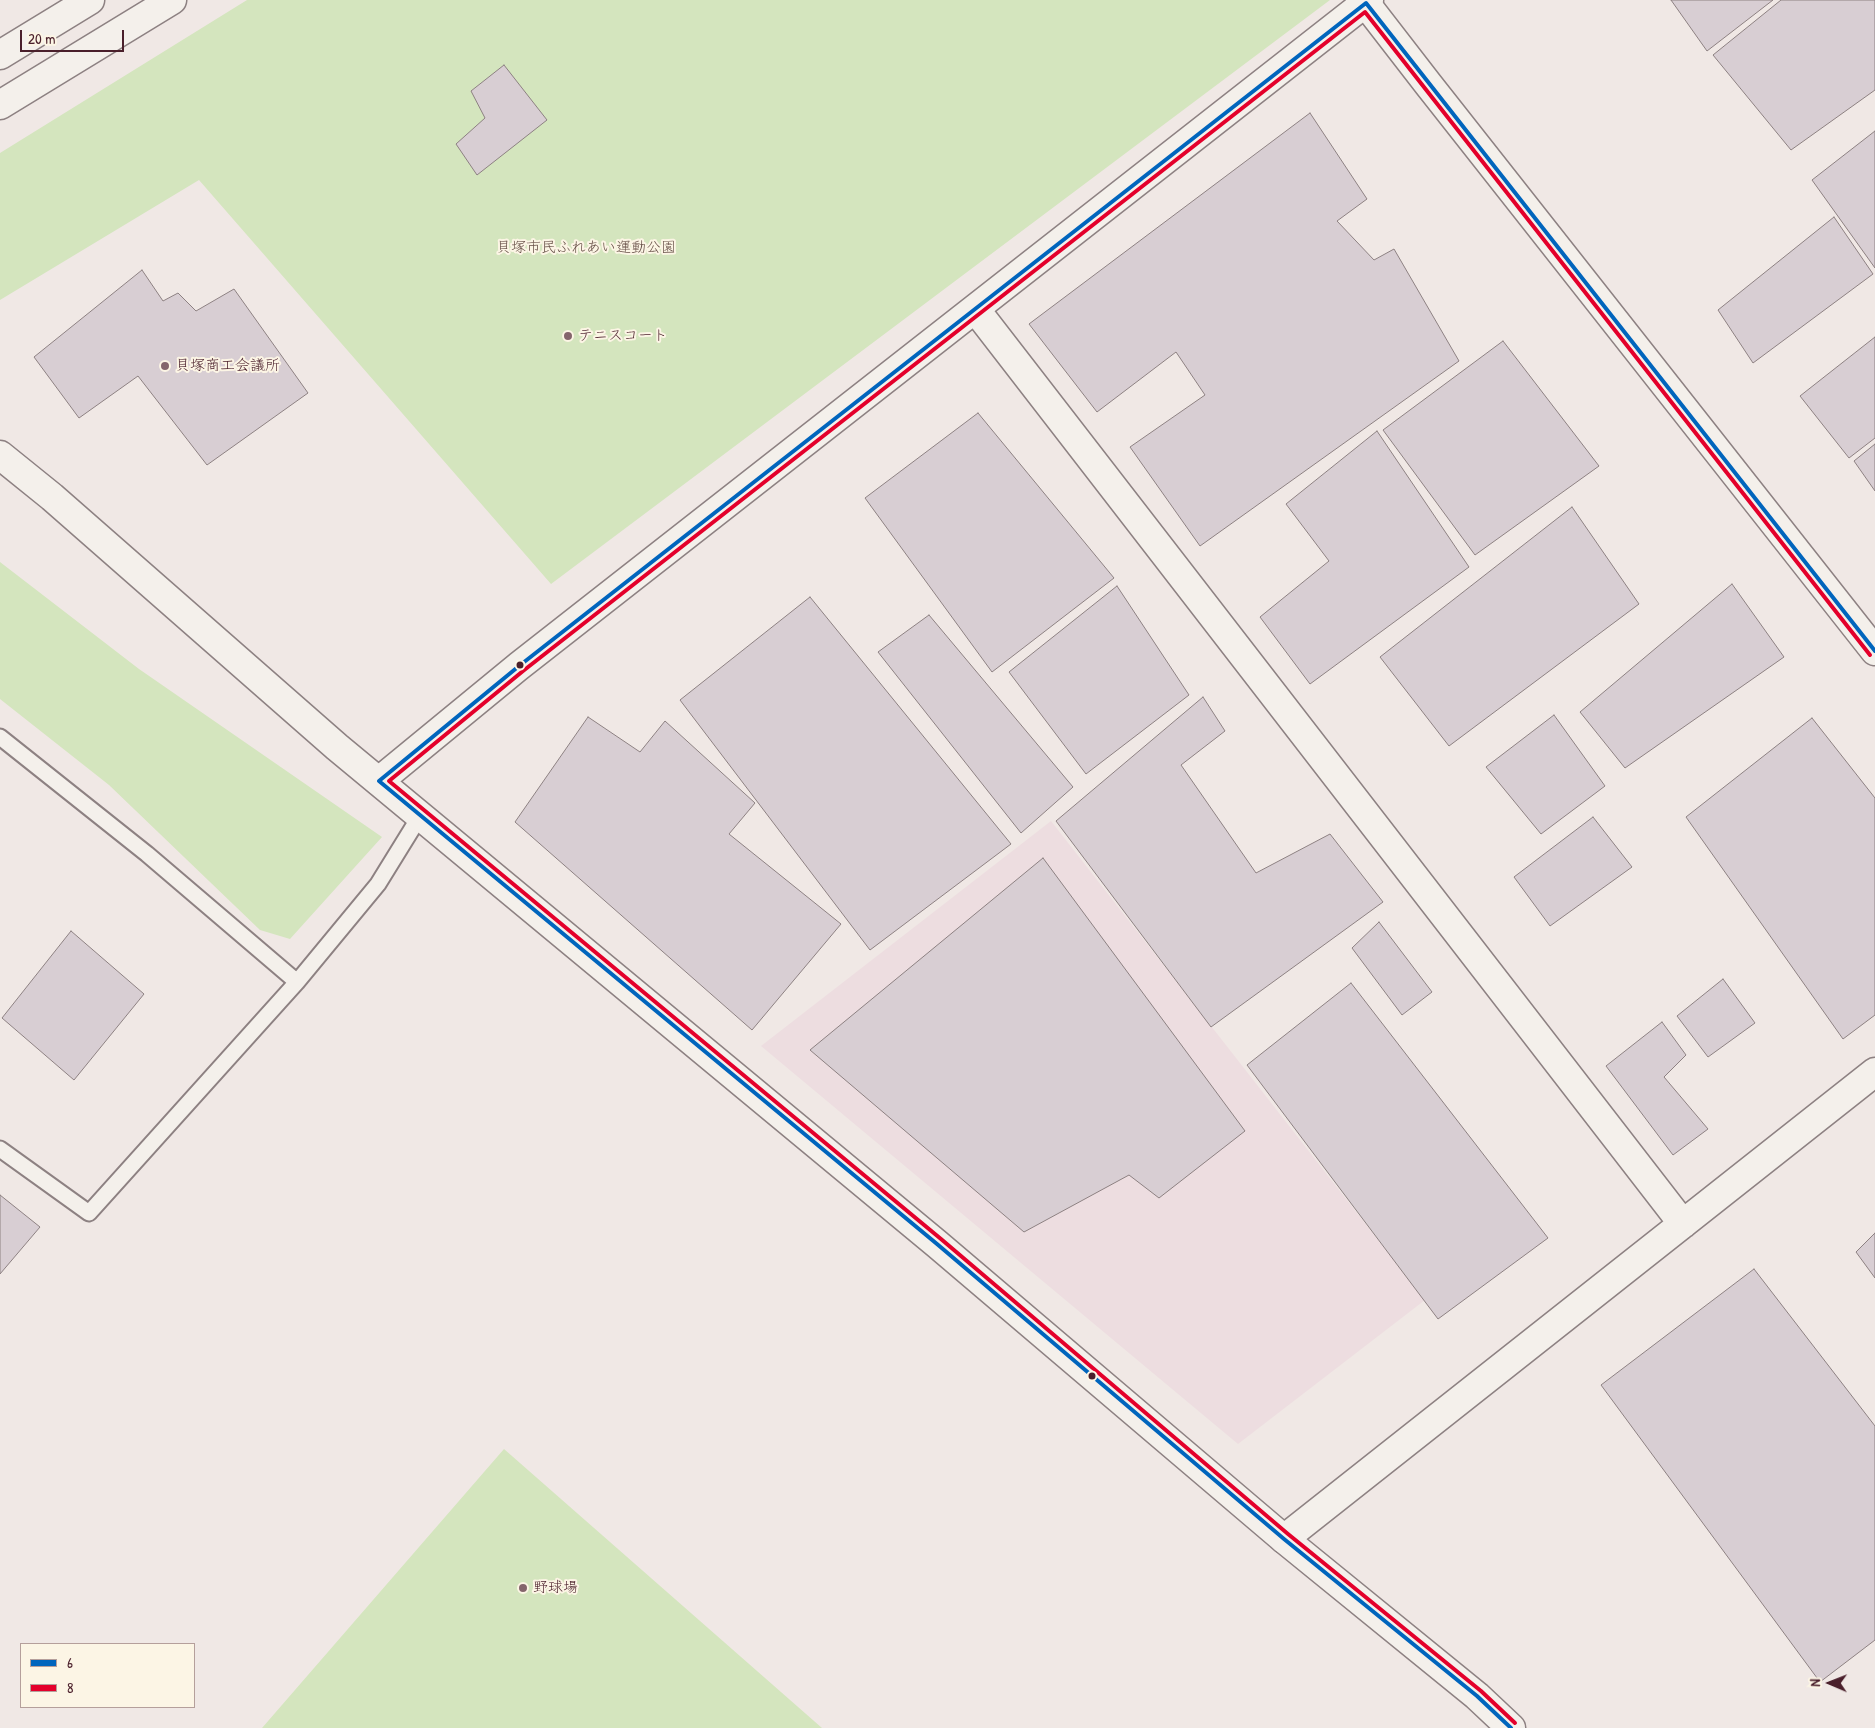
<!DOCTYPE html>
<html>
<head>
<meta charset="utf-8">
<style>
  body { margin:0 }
  #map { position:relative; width:1875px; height:1728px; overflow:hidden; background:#f0e8e5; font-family:"Patrick Hand",sans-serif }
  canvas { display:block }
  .legend { position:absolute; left:20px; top:1643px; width:175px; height:65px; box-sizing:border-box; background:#fcf5e5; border:1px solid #b59f9b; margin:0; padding:6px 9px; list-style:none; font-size:15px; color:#4a1f2b }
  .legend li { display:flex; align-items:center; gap:10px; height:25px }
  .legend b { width:25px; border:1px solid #b59f9b }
  .north { position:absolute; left:1805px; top:1658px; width:50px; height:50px; -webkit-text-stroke:4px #fcf5e5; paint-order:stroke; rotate:271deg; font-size:14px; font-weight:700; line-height:20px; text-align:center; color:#4a1f2b }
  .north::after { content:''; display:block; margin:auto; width:18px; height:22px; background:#4a1f2b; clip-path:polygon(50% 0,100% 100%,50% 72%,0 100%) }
  .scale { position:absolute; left:20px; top:30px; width:104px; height:22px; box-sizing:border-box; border:2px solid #4a1f2b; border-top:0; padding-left:6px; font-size:15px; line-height:18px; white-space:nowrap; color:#4a1f2b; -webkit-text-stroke:4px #fcf5e5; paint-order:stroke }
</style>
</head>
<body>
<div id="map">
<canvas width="1875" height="1728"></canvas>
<ul class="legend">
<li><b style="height:6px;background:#0065bd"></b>6</li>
<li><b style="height:6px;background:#e4002b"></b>8</li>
</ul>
<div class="north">N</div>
<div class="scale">20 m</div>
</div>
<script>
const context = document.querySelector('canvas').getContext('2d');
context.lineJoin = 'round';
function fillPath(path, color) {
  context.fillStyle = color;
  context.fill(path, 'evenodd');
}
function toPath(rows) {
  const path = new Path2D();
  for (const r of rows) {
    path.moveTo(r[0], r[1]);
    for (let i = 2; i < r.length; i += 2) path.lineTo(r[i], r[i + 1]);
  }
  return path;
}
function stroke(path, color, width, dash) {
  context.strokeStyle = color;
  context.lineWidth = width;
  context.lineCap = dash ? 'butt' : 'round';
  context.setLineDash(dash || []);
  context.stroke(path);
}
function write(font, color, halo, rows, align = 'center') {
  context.font = font + ' "Patrick Hand","Klee One",sans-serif';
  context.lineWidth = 4;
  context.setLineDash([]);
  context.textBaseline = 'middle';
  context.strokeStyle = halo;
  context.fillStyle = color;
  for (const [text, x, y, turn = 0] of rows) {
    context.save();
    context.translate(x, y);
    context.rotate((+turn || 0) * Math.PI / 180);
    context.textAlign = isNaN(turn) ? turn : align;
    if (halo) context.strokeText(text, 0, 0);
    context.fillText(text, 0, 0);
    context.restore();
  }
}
fillPath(toPath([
  [1051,821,1425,1300,1238,1444,761,1046]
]), '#eddde0');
fillPath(toPath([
  [247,0,1330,0,551,584,199,180,0,300,0,153],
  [0,562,139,669,382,837,290,939,260,930,109,785,0,699],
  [504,1449,822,1728,262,1728]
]), '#d4e5be');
const building = toPath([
  [1671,0,1773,0,1707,51,1671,0],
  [1781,0,1875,0,1875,90,1791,150,1713,55,1781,0],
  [504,65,547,120,477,175,456,144,485,118,471,91,504,65],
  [1310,113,1367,199,1337,221,1374,260,1394,249,1459,361,1200,546,1130,447,1205,395,1176,352,1097,412,1029,324,1310,113],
  [1875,131,1875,268,1812,180,1875,131],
  [1834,217,1873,274,1753,363,1718,310,1834,217],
  [142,270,163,301,178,293,196,311,234,289,308,393,207,465,138,376,79,418,34,357,142,270],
  [1875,337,1875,438,1849,458,1800,396,1875,337],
  [1503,341,1599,466,1475,555,1383,430,1503,341],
  [978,413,1114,578,992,672,865,498,978,413],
  [1377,431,1469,567,1310,684,1260,617,1329,561,1286,504,1377,431],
  [1875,444,1875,491,1854,461,1875,444],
  [1572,507,1639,604,1449,746,1380,657,1572,507],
  [1732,584,1784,657,1625,768,1580,712,1732,584],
  [1117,586,1189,695,1086,774,1009,672,1117,586],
  [810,597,1011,844,870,950,680,700,810,597],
  [929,615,1073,787,1021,833,878,652,929,615],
  [1203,697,1225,731,1181,765,1256,873,1330,834,1383,902,1211,1027,1056,821,1203,697],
  [1554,715,1605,786,1541,834,1486,767,1554,715],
  [588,717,640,752,665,721,755,803,729,834,841,924,752,1030,515,822,588,717],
  [1812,718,1875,798,1875,1015,1843,1039,1686,817,1812,718],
  [1593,817,1632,867,1550,926,1514,877,1593,817],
  [1043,858,1245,1131,1159,1198,1129,1175,1024,1232,810,1050,1043,858],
  [1379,922,1432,992,1402,1015,1352,948,1379,922],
  [71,931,144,994,74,1080,2,1018,71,931],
  [1723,979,1755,1023,1708,1057,1677,1016,1723,979],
  [1351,983,1548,1238,1438,1319,1247,1065,1351,983],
  [1662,1022,1686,1055,1664,1077,1708,1129,1673,1155,1606,1066,1662,1022],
  [0,1195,40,1227,0,1274,0,1195],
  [1875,1233,1875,1278,1856,1252,1875,1233],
  [1754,1269,1875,1426,1875,1640,1820,1682,1601,1385,1754,1269]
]);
fillPath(building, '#d8ced3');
stroke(building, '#8d8182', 1);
const service = toPath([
  [0,737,147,854,297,982,378,884,420,816],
  [0,1149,89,1213,297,982]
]);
const minor = toPath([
  [976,310,1683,1224],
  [379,781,519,666,1369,0],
  [1284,1539,1875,1072]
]);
const tertiary = toPath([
  [1363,0,1428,84,1875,651],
  [0,55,90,0],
  [0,105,172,0],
  [0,455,52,497,337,747,937,1244,1284,1539,1477,1696,1511,1728]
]);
stroke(service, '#8d8182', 19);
stroke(minor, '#8d8182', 31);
stroke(tertiary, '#8d8182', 31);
stroke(service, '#f4f0eb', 15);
stroke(minor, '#f4f0eb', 28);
stroke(tertiary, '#f4f0eb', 28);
stroke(toPath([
  [1511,1728,1477,1696,1284,1539,937,1244,379,781,519,666,1366,3,1875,651]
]), '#0065bd', 4);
stroke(toPath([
  [1515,1723,1481,1691,1288,1534,941,1239,389,781,523,671,1365,12,1870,655]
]), '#e4002b', 4);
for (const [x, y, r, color] of [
  [568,336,5,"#84656c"],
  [165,366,5,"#84656c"],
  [520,665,4.5,"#4a1f2b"],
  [1092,1376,4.5,"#4a1f2b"],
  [523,1588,5,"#84656c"]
]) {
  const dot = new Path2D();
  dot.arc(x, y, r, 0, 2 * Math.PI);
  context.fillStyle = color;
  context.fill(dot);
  stroke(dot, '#fcf5e5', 2);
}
write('15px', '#675048', '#fcf5e5', [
  ["貝塚市民ふれあい運動公園",586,248]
]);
write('15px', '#4a1f2b', '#fcf5e5', [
  ["テニスコート",578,336],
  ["貝塚商工会議所",175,366],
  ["野球場",533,1588]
], 'left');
</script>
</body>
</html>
